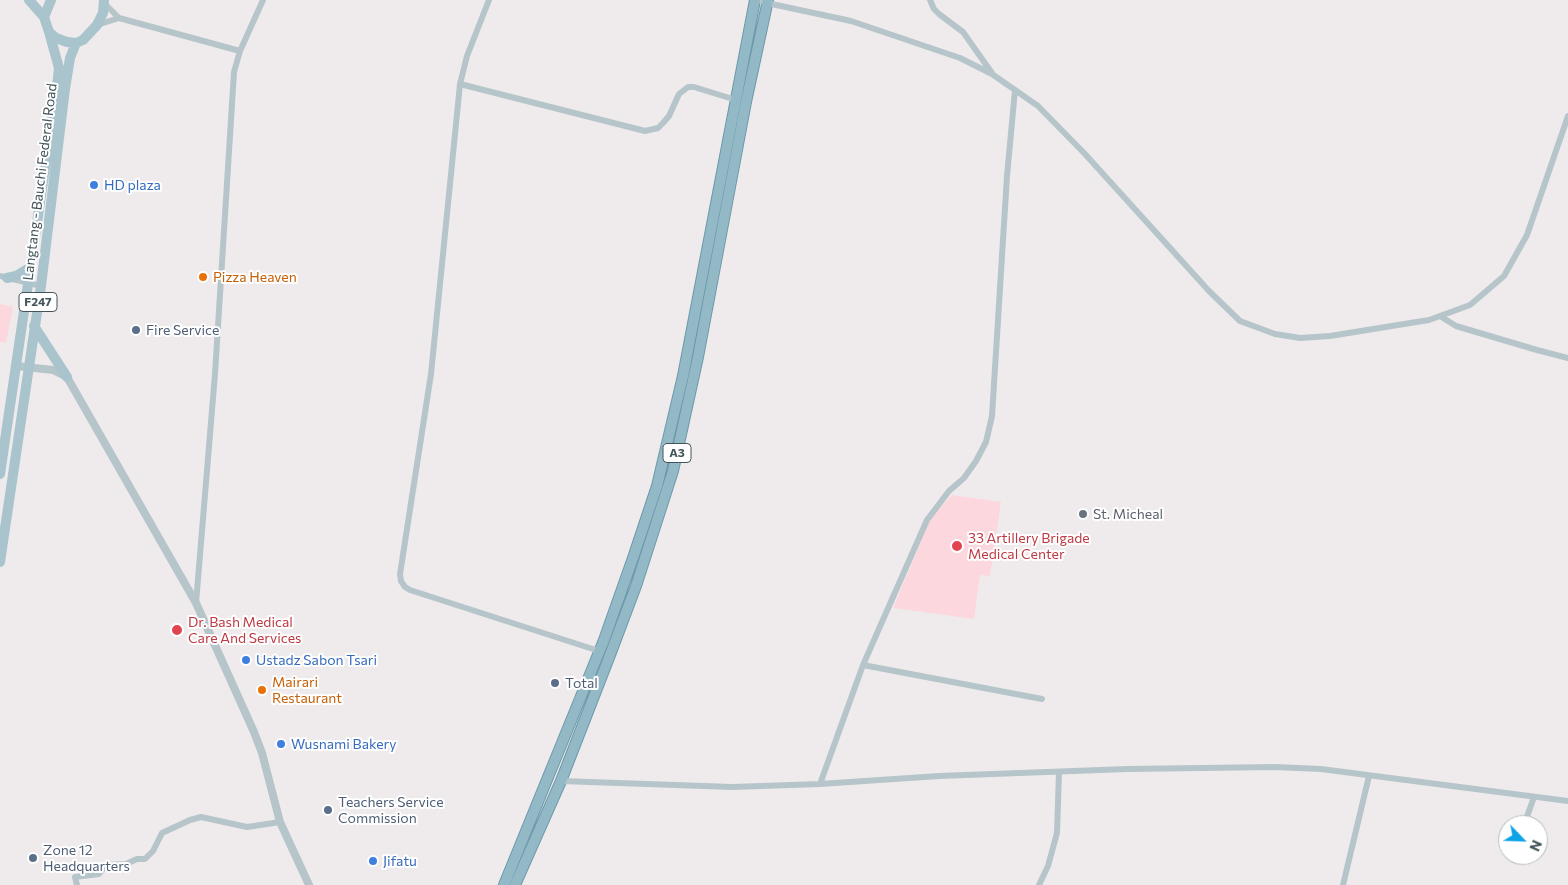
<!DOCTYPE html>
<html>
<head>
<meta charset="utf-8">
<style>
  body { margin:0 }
  #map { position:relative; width:1568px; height:885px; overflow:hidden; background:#efebec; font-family:Commissioner,sans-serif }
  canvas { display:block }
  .north { position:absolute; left:1498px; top:815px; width:50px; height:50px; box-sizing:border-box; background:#fff; border:1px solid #b4bbbd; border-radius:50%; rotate:114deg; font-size:14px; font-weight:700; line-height:20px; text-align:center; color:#43555a }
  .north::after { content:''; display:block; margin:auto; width:18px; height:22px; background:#0da4e7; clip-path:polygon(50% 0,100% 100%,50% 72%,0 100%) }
</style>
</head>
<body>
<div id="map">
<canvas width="1568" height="885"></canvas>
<div class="north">N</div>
</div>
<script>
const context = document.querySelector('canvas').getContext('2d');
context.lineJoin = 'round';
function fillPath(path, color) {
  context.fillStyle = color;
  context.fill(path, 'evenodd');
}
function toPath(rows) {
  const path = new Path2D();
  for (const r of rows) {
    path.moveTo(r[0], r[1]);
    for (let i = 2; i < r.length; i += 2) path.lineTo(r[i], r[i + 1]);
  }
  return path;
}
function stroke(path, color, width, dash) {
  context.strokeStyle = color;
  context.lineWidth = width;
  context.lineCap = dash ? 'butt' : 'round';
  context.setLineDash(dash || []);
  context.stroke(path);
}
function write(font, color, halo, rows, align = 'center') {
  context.font = font + ' Commissioner,sans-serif';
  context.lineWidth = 4;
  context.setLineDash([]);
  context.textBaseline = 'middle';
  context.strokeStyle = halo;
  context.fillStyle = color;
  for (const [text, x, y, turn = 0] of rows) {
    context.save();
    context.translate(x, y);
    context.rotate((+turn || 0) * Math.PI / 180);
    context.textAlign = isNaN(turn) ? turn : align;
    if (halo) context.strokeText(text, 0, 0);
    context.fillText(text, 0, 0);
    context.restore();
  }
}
fillPath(toPath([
  [0,304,13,307,6,343,0,342],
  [952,495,1001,502,990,576,980,575,974,619,893,608,931,518]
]), '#fcd8de');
const trunk = toPath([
  [504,885,604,640,633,558,657,486,683,376,755,0],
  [515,885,561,781,610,655,636,586,673,471,698,357,746,102,768,0]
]);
stroke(trunk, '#6b99aa', 12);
stroke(toPath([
  [489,0,467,56,460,84,431,374,400,574,401,581,405,587,410,590,599,651],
  [759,0,767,3,851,21,960,58,992,74,1038,106,1085,154,1209,291,1240,321,1275,334,1300,338,1330,336,1429,320,1470,305,1504,276,1527,235,1568,116],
  [930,0,934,9,939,14,963,32,992,73],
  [105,4,119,18,240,51],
  [97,25,119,18],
  [460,84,645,131,658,128,663,123,669,116,679,94,688,87,694,87,736,100],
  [0,276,41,286],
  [1440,316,1456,326,1537,350,1568,358],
  [196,603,215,374,234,72,240,51,263,0],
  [863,665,1042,699],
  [561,781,732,787,820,784,939,776,1127,769,1275,767,1321,769,1568,801],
  [820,784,863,665,927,520,949,491,964,478,976,461,986,442,992,416,1007,176,1015,90],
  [1524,825,1534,797],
  [77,885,75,877,99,874,106,865,126,864,137,859,145,859,153,851,162,833,190,820,201,817,247,827,280,822],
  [1039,885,1048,866,1057,833,1059,772],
  [1343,885,1369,776]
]), '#b6c5ca', 6);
stroke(toPath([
  [16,366,53,370,67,377,196,603,254,732,262,753,280,822,309,885]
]), '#b6c5ca', 8);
stroke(toPath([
  [29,0,44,17,49,32,56,38,67,42,76,43,83,40,97,25,103,13,104,0],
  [44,17,51,0],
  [7,278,16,276,31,267],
  [34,326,67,377],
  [0,474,57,87,59,68,49,32],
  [0,562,41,286,65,89,70,58,76,43]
]), '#a9c4cd', 10);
stroke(trunk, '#94b9c6', 10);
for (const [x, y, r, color] of [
  [94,185,5,"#3f7fe0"],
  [203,277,5,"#e8710a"],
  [136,330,5,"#5c6f8a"],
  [1083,514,5,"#6b7280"],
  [957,546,6,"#e0444e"],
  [177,630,6,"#e0444e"],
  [246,660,5,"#3f7fe0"],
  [555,683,5,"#5c6f8a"],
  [262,690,5,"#e8710a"],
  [281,744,5,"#3f7fe0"],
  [328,810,5,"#5c6f8a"],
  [33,858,5,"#5c6f8a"],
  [373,861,5,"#3f7fe0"]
]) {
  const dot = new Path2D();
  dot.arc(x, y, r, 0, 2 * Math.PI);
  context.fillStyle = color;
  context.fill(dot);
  stroke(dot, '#fff', 2);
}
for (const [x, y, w] of [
  [38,302,38],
  [677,453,28]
]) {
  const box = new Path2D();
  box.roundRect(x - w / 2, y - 9.5, w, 19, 4);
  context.fillStyle = '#fff';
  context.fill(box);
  stroke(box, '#43555a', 1);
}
write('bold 12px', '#43555a', null, [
  ["F247",38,302],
  ["A3",677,453]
]);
write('14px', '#43555a', '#fff', [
  ["Langtang - Bauchi Federal Road",40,182,-83]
]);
write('14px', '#366cbe', '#fff', [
  ["HD plaza",104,185],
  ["Ustadz Sabon Tsari",256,660],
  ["Wusnami Bakery",291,744],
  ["Jifatu",383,861]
], 'left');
write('14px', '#c56008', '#fff', [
  ["Pizza Heaven",213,277],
  ["Mairari",272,682],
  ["Restaurant",272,698]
], 'left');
write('14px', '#4e5e75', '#fff', [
  ["Fire Service",146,330],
  ["Total",565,683],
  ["Teachers Service",338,802],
  ["Commission",338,818],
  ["Zone 12",43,850],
  ["Headquarters",43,866]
], 'left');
write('14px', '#5b616d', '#fff', [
  ["St. Micheal",1093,514]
], 'left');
write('14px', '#be3a42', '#fff', [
  ["33 Artillery Brigade",968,538],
  ["Medical Center",968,554],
  ["Dr. Bash Medical",188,622],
  ["Care And Services",188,638]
], 'left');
</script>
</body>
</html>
